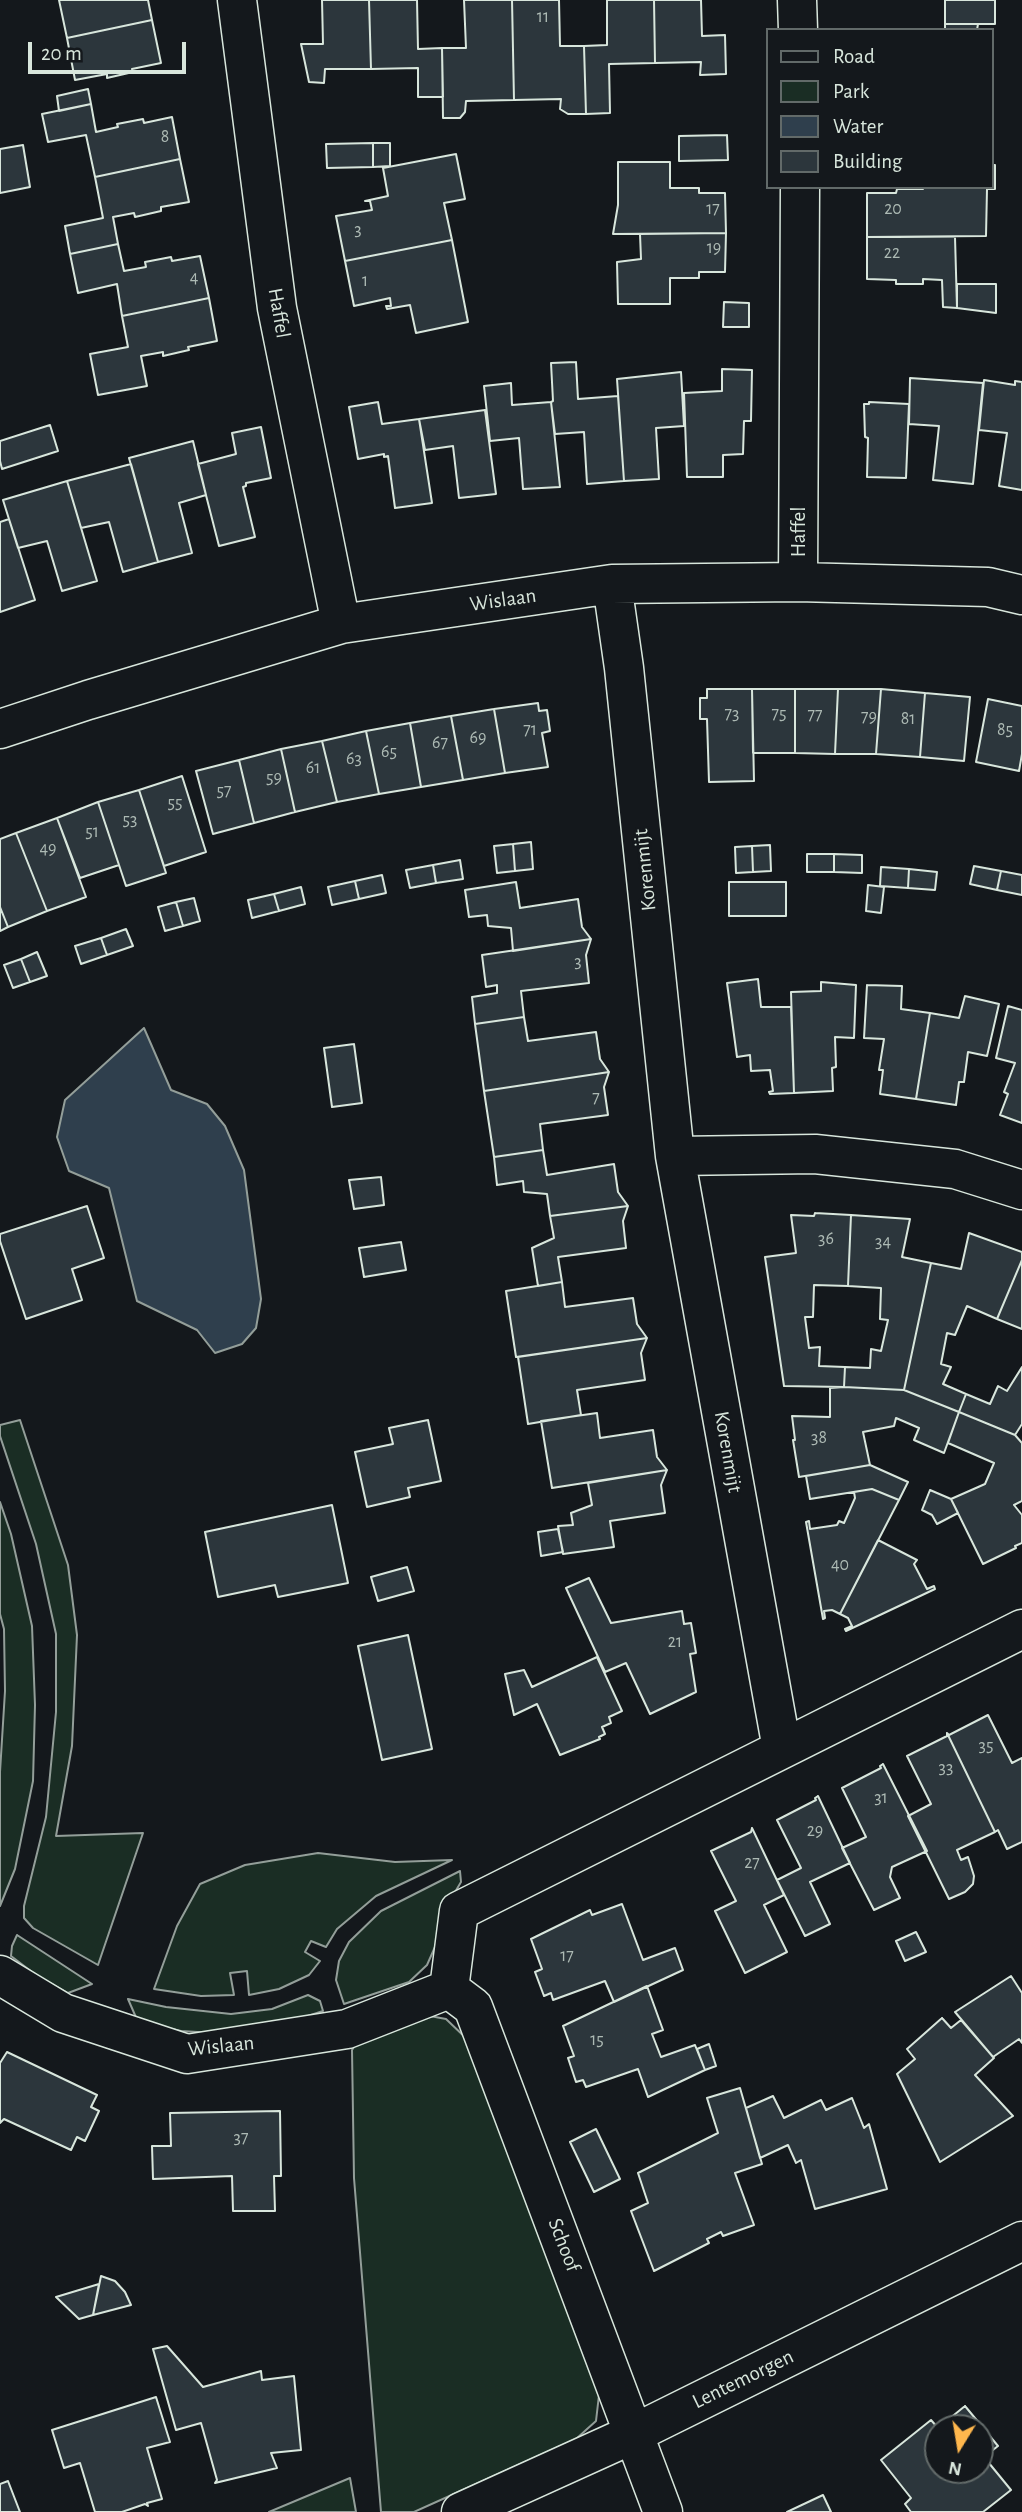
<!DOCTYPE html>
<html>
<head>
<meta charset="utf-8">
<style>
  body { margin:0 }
  #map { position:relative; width:1022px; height:2512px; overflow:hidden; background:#14181c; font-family:"Alegreya Sans",sans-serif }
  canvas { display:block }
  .legend { position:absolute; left:766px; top:28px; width:228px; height:161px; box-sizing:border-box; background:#14181c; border:2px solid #626a69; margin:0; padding:9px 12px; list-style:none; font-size:21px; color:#d8e6dc }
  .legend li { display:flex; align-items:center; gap:14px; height:35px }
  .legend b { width:35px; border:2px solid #626a69 }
  .north { position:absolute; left:924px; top:2414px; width:70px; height:70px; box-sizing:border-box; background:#14181c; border:2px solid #626a69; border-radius:50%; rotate:191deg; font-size:19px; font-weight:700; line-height:28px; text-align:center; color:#d8e6dc }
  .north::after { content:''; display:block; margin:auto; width:24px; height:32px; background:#ffb74d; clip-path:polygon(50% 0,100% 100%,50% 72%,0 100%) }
  .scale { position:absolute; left:28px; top:42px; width:158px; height:32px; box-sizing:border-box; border:4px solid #d8e6dc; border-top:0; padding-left:9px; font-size:21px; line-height:24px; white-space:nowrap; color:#d8e6dc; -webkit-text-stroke:5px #14181c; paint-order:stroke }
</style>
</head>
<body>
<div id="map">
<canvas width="1022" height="2512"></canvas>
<ul class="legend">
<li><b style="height:9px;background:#14181c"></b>Road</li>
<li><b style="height:19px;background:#1a2d24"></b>Park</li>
<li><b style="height:19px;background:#2f3f4d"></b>Water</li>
<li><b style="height:19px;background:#2c363c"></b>Building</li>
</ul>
<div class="north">N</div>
<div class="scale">20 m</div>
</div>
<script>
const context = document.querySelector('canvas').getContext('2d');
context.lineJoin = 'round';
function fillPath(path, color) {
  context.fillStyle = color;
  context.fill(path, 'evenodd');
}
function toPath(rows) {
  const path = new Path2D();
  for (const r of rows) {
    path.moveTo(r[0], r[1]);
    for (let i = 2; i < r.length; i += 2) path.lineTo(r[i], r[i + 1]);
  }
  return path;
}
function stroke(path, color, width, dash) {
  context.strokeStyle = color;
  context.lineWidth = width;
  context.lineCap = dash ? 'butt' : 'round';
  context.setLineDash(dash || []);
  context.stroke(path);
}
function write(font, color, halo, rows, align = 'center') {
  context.font = font + ' "Alegreya Sans",sans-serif';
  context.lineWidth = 5;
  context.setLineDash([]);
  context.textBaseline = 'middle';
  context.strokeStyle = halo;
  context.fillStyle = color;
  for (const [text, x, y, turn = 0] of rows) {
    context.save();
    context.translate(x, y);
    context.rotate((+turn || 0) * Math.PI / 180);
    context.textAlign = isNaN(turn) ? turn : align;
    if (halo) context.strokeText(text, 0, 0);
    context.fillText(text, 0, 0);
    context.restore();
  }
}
const green = toPath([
  [20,1420,68,1565,77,1635,72,1746,56,1836,143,1833,98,1965,33,1928,24,1918,24,1906,46,1817,56,1712,56,1634,36,1544,0,1436,0,1425,20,1420],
  [0,1502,11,1534,32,1626,35,1705,33,1781,15,1869,0,1906,0,1772,5,1691,4,1629,0,1614,0,1502],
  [318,1853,395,1862,452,1860,376,1896,337,1929,326,1947,311,1941,305,1952,320,1961,309,1975,279,1989,249,1995,247,1971,230,1973,234,1995,201,1996,154,1989,177,1926,200,1884,245,1865,318,1853],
  [460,1871,461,1882,445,1909,435,1947,427,1965,409,1982,344,2004,336,1980,339,1961,349,1942,381,1911,460,1871],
  [17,1935,92,1984,68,1993,36,1975,11,1956,12,1946,17,1935],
  [308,1995,320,2001,323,2011,268,2029,230,2034,181,2031,138,2022,128,1999,166,2007,231,2014,272,2009,308,1995],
  [419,2014,446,2019,469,2041,599,2395,596,2421,576,2439,414,2512,381,2512,354,2178,352,2050,360,2038,419,2014],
  [350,2478,356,2512,269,2512,350,2478]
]);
fillPath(green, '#1a2d24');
stroke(green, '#939e99', 2);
const water = toPath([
  [144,1028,171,1090,207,1104,225,1126,244,1170,261,1299,256,1328,242,1344,215,1353,197,1330,137,1301,109,1188,69,1171,57,1137,65,1100,144,1028]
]);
fillPath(water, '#2f3f4d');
stroke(water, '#939e99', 2);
const building = toPath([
  [59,0,148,0,152,20,67,38,59,0],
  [322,0,369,0,371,69,325,69,324,83,309,82,301,44,323,44,322,0],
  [369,0,417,0,418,49,442,48,443,97,418,97,418,68,371,69,369,0],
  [464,0,512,0,514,100,466,101,465,112,460,118,443,118,442,48,466,48,464,0],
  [512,0,559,0,560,46,584,46,586,114,568,114,560,109,561,99,514,100,512,0],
  [607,0,654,0,655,63,609,64,610,113,586,114,584,46,607,45,607,0],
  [654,0,701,0,702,36,725,35,726,74,700,75,701,62,655,63,654,0],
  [945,0,995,0,995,24,945,24,945,0],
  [152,20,161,63,132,69,133,72,107,78,107,74,75,80,67,38,152,20],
  [945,24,978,24,977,30,945,30,945,24],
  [88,89,91,104,59,111,57,96,88,89],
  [91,104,96,132,118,127,117,124,143,119,144,123,172,117,180,159,95,177,86,135,48,142,42,114,91,104],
  [727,135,728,160,679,161,679,136,727,135],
  [373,143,373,167,327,168,326,144,373,143],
  [373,143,390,143,390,166,373,167,373,143],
  [23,145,30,187,0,193,0,149,23,145],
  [456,154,465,199,444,203,452,240,345,261,336,216,372,210,370,201,365,201,388,196,383,168,456,154],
  [180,159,189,202,161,207,161,211,135,217,134,213,113,217,118,244,70,254,65,226,103,218,95,177,180,159],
  [618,162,670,162,670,188,699,188,699,193,725,193,726,233,613,234,618,205,618,162],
  [992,165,995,165,995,189,987,189,986,236,867,237,867,193,896,193,897,189,923,189,923,187,992,187,992,165],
  [726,233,725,272,699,272,699,278,670,278,670,304,618,304,617,262,641,259,640,234,726,233],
  [867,237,955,237,957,308,943,307,942,280,923,279,923,284,896,284,896,280,867,279,867,237],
  [452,240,468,322,416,333,410,305,387,309,386,306,391,306,390,298,354,306,345,261,452,240],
  [118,244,124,271,146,267,145,262,171,257,172,261,200,256,209,298,122,316,117,284,78,293,70,254,118,244],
  [957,284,996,284,996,313,957,308,957,284],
  [209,298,217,341,188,347,189,350,163,356,163,352,141,356,147,386,98,395,90,354,128,347,122,316,209,298],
  [724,302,749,303,749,327,723,327,724,302],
  [576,362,578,399,618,396,624,481,587,484,584,432,555,434,551,402,553,401,551,363,576,362],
  [722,369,752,370,751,421,744,421,743,454,723,455,723,477,687,477,684,393,722,391,722,369],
  [681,372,684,426,656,428,659,479,624,481,617,379,681,372],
  [910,378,983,383,973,484,933,480,939,426,909,424,910,378],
  [984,380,1015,385,1015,381,1022,382,1022,490,999,486,1007,433,979,430,984,380],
  [511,383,512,405,551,402,560,487,523,489,519,438,490,441,484,386,511,383],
  [378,402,382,424,419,419,432,503,395,508,388,456,384,457,384,454,358,459,349,407,378,402],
  [869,402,909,404,906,478,867,477,868,438,865,437,864,404,869,404,869,402],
  [485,410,496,494,459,498,453,446,425,450,419,419,485,410],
  [50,425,58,451,2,469,0,461,0,441,50,425],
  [261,427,271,478,246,483,246,486,243,487,255,537,219,546,198,464,236,454,232,433,261,427],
  [193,441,206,495,179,503,192,553,158,562,129,458,193,441],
  [131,464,158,562,123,572,109,522,81,528,67,481,131,464],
  [67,481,97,581,62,591,47,541,18,548,3,500,67,481],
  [9,519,35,600,0,612,0,522,9,519],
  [707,689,752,689,754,781,709,782,707,719,700,719,700,698,707,698,707,689],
  [752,689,795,689,795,753,753,753,752,689],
  [795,689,838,689,835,754,795,753,795,689],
  [838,689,881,689,876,754,835,754,838,689],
  [881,689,925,693,920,757,876,754,881,689],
  [925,693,970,697,964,761,920,757,925,693],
  [988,699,1022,706,1022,754,1019,771,976,762,988,699],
  [538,703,539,711,547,710,550,731,542,733,548,767,505,773,494,709,538,703],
  [494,709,505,773,463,780,451,716,494,709],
  [451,716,463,780,421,787,410,723,451,716],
  [410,723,421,787,379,794,366,731,410,723],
  [366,731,379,794,337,802,322,741,366,731],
  [322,741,337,802,295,812,281,749,322,741],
  [281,749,295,812,254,823,239,760,281,749],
  [239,760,254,823,213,834,196,771,239,760],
  [182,776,206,852,164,866,139,790,182,776],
  [139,790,166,873,126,886,98,802,139,790],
  [98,802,119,865,80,878,57,818,98,802],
  [57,818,86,897,47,911,16,833,57,818],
  [16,833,47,911,8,927,0,907,0,839,16,833],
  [531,842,533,869,515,871,513,844,531,842],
  [513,844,515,871,497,873,494,846,513,844],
  [770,845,771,871,753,872,752,846,770,845],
  [752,846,753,872,736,873,735,847,752,846],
  [807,854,834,854,834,872,807,872,807,854],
  [834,854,862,855,862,873,834,872,834,854],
  [460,860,463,879,436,883,433,865,460,860],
  [433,865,436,883,410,888,406,870,433,865],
  [974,866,1001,871,997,890,970,884,974,866],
  [881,867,909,869,908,888,880,886,881,867],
  [909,869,937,872,935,890,908,888,909,869],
  [1001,871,1022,875,1022,895,997,890,1001,871],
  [382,875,386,893,359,899,355,881,382,875],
  [355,881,359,899,332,905,328,887,355,881],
  [516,882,520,908,578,899,582,927,591,939,513,951,511,928,488,926,487,915,469,917,465,890,516,882],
  [729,882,786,882,786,916,729,916,729,882],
  [868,885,884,887,881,913,866,911,868,885],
  [301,887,305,904,279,911,274,894,301,887],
  [274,894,279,911,252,918,248,900,274,894],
  [194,898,200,921,183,926,176,902,194,898],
  [176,902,183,926,165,931,158,907,176,902],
  [0,907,8,927,0,931,0,907],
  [126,929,133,946,107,955,101,938,126,929],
  [101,938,107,955,81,964,75,946,101,938],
  [591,939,586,955,589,983,521,991,524,1017,475,1024,472,997,497,993,497,985,486,987,482,955,591,939],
  [37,952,47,976,30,982,21,959,37,952],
  [21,959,30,982,13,988,4,965,21,959],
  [758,979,761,1007,791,1007,794,1093,770,1094,769,1092,773,1091,770,1070,751,1071,750,1055,737,1057,727,983,758,979],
  [821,982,856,985,854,1038,835,1037,836,1067,832,1068,833,1091,794,1093,791,992,821,991,821,982],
  [867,985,902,986,901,1009,930,1013,916,1099,880,1094,883,1070,879,1070,884,1039,864,1038,867,985],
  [965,996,999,1004,987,1056,968,1052,964,1082,959,1082,956,1105,916,1099,930,1013,959,1018,965,996],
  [1008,1006,1022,1010,1022,1123,1000,1115,1008,1094,1004,1092,1015,1063,996,1058,1008,1006],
  [524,1017,528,1041,596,1032,600,1059,609,1072,484,1091,475,1024,524,1017],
  [354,1044,362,1103,332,1107,324,1048,354,1044],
  [609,1072,604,1087,608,1115,540,1124,543,1150,494,1157,484,1091,609,1072],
  [543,1150,547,1175,614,1164,618,1192,628,1206,550,1216,547,1194,524,1192,523,1181,497,1185,494,1157,543,1150],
  [381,1177,384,1205,354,1209,349,1180,381,1177],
  [87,1206,104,1258,72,1269,82,1300,26,1319,0,1241,0,1234,87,1206],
  [628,1206,623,1221,626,1248,558,1257,562,1282,538,1286,532,1248,554,1238,550,1216,628,1206],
  [815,1213,851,1215,848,1286,814,1285,813,1317,805,1317,809,1348,820,1347,819,1366,845,1367,844,1387,784,1386,765,1257,796,1253,791,1215,814,1216,815,1213],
  [851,1215,910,1219,902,1257,931,1263,904,1390,844,1387,845,1367,870,1368,871,1349,881,1351,888,1320,880,1319,881,1288,848,1286,851,1215],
  [969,1233,1022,1252,1022,1260,997,1319,967,1306,955,1335,947,1333,941,1364,951,1367,943,1384,966,1394,959,1412,904,1390,931,1263,961,1269,969,1233],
  [401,1242,406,1270,364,1277,359,1248,401,1242],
  [1022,1260,1022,1329,997,1319,1022,1260],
  [562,1282,565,1307,633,1298,637,1324,647,1338,516,1357,506,1291,562,1282],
  [647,1338,641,1353,645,1380,577,1390,581,1415,528,1424,518,1357,647,1338],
  [1022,1367,1022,1424,1015,1435,959,1412,966,1394,990,1404,998,1386,1007,1391,1022,1367],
  [844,1387,904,1390,959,1412,944,1453,914,1440,919,1428,896,1418,894,1426,863,1432,870,1465,799,1477,793,1440,795,1440,792,1416,830,1417,830,1388,844,1387],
  [959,1412,1015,1435,1022,1443,1022,1501,1014,1505,1022,1515,1022,1543,1015,1546,1016,1548,983,1564,951,1499,985,1484,994,1463,948,1443,959,1412],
  [597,1413,600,1438,653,1430,657,1457,667,1470,552,1488,541,1421,597,1413],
  [428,1420,441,1481,408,1488,410,1497,367,1507,355,1452,393,1444,389,1428,428,1420],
  [870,1465,908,1482,899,1500,872,1489,810,1499,806,1476,870,1465],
  [667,1470,661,1485,665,1513,610,1521,614,1547,563,1554,558,1526,573,1525,571,1513,592,1505,588,1483,667,1470],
  [872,1489,899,1500,840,1614,832,1610,824,1611,825,1618,823,1619,806,1522,809,1521,810,1529,837,1525,839,1521,844,1523,855,1498,854,1492,872,1489],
  [930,1490,951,1499,958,1513,937,1524,932,1515,922,1510,930,1490],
  [332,1505,348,1583,278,1597,275,1585,218,1597,205,1532,332,1505],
  [558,1529,563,1552,541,1556,538,1532,558,1529],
  [878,1540,917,1560,914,1564,927,1589,934,1586,935,1589,846,1631,845,1629,852,1626,848,1618,840,1614,878,1540],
  [407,1567,414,1591,378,1601,371,1577,407,1567],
  [589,1578,611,1623,682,1611,684,1624,691,1623,696,1653,690,1654,696,1692,650,1714,626,1663,605,1672,566,1588,589,1578],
  [408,1635,432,1749,382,1760,358,1646,408,1635],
  [597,1657,622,1711,609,1717,611,1723,602,1727,605,1734,599,1737,600,1739,560,1755,537,1704,514,1715,505,1674,524,1670,532,1687,597,1657],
  [988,1715,1012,1763,1022,1758,1022,1842,1007,1849,998,1830,995,1832,947,1733,949,1735,988,1715],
  [947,1733,995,1832,957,1850,961,1860,968,1857,974,1876,973,1884,965,1892,949,1899,908,1816,931,1804,907,1756,947,1736,947,1733],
  [883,1764,927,1851,892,1867,890,1877,900,1898,874,1910,842,1848,866,1837,842,1788,881,1768,880,1766,883,1764],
  [818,1796,850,1863,810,1882,830,1924,805,1936,777,1880,801,1868,777,1820,816,1800,815,1798,818,1796],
  [752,1828,784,1895,764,1905,787,1952,745,1973,715,1911,736,1901,711,1851,751,1832,752,1828],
  [622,1904,643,1960,675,1948,683,1970,614,2002,605,1981,553,2000,551,1993,544,1996,535,1972,542,1969,531,1939,590,1910,592,1915,622,1904],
  [916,1932,926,1952,905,1961,896,1941,916,1932],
  [1011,1976,1022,1993,1022,2043,1019,2039,993,2057,955,2012,1011,1976],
  [647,1986,663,2030,652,2034,661,2057,695,2045,705,2070,648,2097,638,2069,586,2087,583,2080,576,2082,568,2058,574,2056,563,2026,647,1986],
  [942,2018,951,2028,961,2020,994,2058,975,2075,1013,2116,940,2162,897,2074,915,2059,907,2049,942,2018],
  [709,2044,716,2066,705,2070,697,2049,709,2044],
  [7,2052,97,2095,91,2107,99,2111,85,2141,77,2137,71,2150,4,2119,0,2123,0,2063,7,2052],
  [740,2088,762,2164,735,2173,754,2225,723,2236,721,2232,707,2239,709,2243,654,2271,631,2211,648,2203,638,2173,718,2133,707,2098,740,2088],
  [773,2096,784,2118,821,2100,826,2110,852,2098,864,2128,869,2124,887,2189,815,2209,801,2160,796,2163,788,2145,760,2158,746,2108,773,2096],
  [280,2111,281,2176,274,2176,275,2211,233,2211,232,2176,153,2179,152,2146,171,2146,170,2113,280,2111],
  [596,2129,620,2179,594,2192,570,2142,596,2129],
  [101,2276,115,2281,125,2292,131,2305,93,2315,101,2276],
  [99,2284,93,2315,79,2319,56,2297,99,2284],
  [167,2346,203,2387,261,2371,262,2380,294,2376,301,2450,271,2453,277,2468,215,2483,217,2480,201,2423,176,2430,153,2349,167,2346],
  [156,2397,170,2442,147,2448,162,2499,147,2503,148,2506,145,2504,122,2512,95,2512,80,2463,64,2468,52,2430,156,2397],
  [965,2406,998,2446,984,2457,1011,2490,983,2512,911,2512,905,2504,911,2498,881,2460,931,2420,938,2428,965,2406],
  [938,2428,980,2428,980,2470,938,2470,938,2428],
  [8,2481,20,2512,0,2512,0,2484,8,2481],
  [823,2495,831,2512,787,2512,823,2495]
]);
fillPath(building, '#2c363c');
stroke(building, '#d8e6dc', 2);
const minor = toPath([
  [237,0,277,308,341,624],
  [797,0,798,30],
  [798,582,800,187],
  [612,584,624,668,675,1156,782,1749],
  [0,729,88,700,341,624,612,584,798,582,988,587,1022,595],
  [675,1156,815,1154,955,1169,1022,1190],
  [0,1975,63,2013,187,2054,347,2029,449,1989],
  [449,1989,459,1911,1022,1629],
  [449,1989,473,2007,663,2512],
  [461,2512,633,2434,1022,2241]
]);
stroke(minor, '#d8e6dc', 41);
stroke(minor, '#14181c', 38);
write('18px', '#adbab4', null, [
  ["11",543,17],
  ["8",165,137],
  ["17",713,209],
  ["20",893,209],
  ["3",358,230],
  ["19",714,248],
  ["22",892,253],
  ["4",194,278],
  ["1",365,281],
  ["73",732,714],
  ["75",779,714],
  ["77",815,715],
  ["79",869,717],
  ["81",908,719],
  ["71",530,730],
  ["85",1005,730],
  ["69",478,738],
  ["67",440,743],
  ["65",389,752],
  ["63",354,759],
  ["61",313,768],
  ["59",274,778],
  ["57",224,791],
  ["55",175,803],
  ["53",130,820],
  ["51",92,832],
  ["49",48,849],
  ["3",578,962],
  ["7",596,1098],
  ["36",826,1239],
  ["34",883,1242],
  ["38",819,1438],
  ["40",840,1565],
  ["21",675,1642],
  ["35",986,1746],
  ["33",946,1768],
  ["31",881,1798],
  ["29",815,1831],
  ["27",752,1863],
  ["17",567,1956],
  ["15",597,2040],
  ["37",241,2138]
]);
write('21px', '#d8e6dc', '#14181c', [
  ["Haffel",279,313,80],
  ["Haffel",799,532,-90],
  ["Wislaan",503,600,-8],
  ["Korenmijt",645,870,-96],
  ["Korenmijt",728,1452,80],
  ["Wislaan",221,2046,-6],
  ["Schoof",564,2245,69],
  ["Lentemorgen",743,2379,-26]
]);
</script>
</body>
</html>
